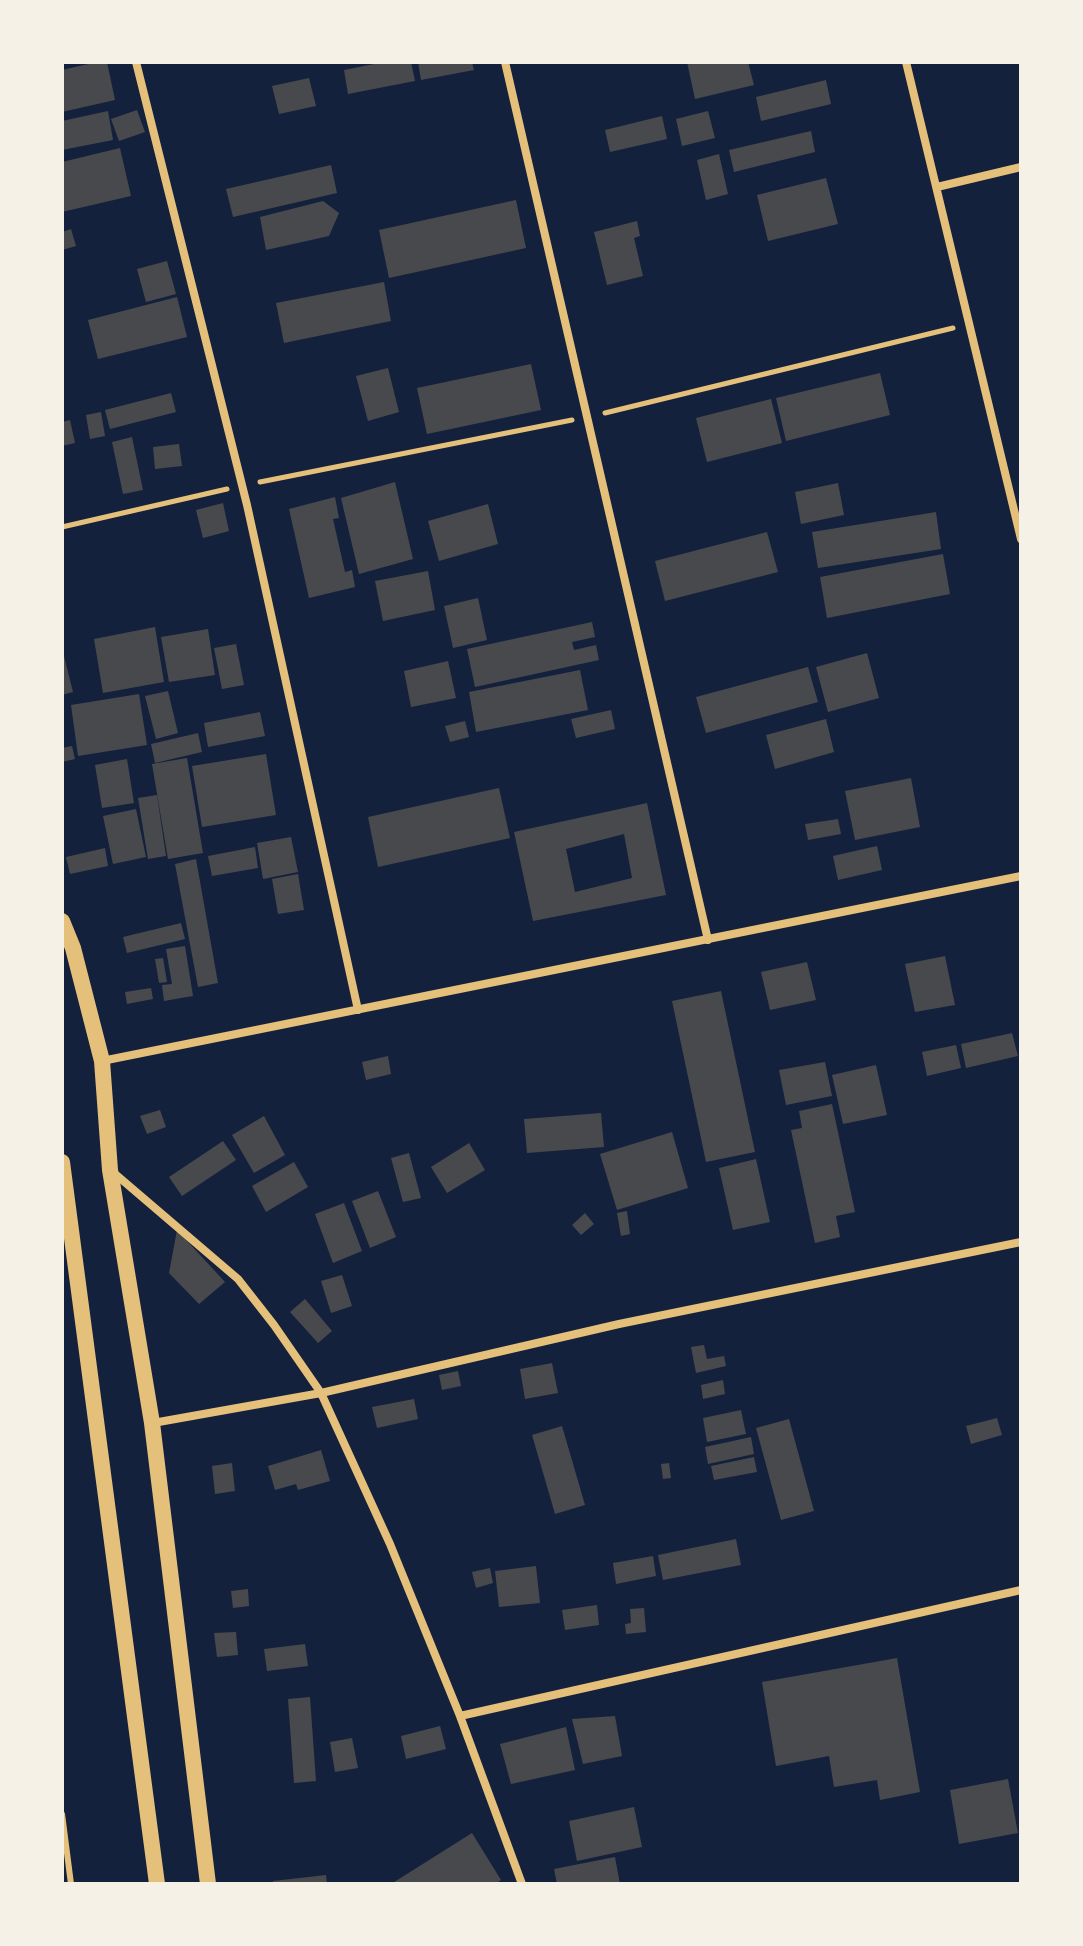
<!DOCTYPE html>
<html>
<head>
<meta charset="utf-8">
<style>
  body { margin:0 }
  #map { position:relative; width:1083px; height:1946px; overflow:hidden; background:#14213d; font-family:Karla,sans-serif }
  canvas { display:block }
  .frame { position:absolute; inset:0; border:64px solid #f6f1e7; pointer-events:none }
</style>
</head>
<body>
<div id="map">
<canvas width="1083" height="1946"></canvas>
<div class="frame"></div>
</div>
<script>
const context = document.querySelector('canvas').getContext('2d');
context.lineJoin = 'round';
function fillPath(path, color) {
  context.fillStyle = color;
  context.fill(path, 'evenodd');
}
function toPath(rows) {
  const path = new Path2D();
  for (const r of rows) {
    path.moveTo(r[0], r[1]);
    for (let i = 2; i < r.length; i += 2) path.lineTo(r[i], r[i + 1]);
  }
  return path;
}
function stroke(path, color, width, dash) {
  context.strokeStyle = color;
  context.lineWidth = width;
  context.lineCap = dash ? 'butt' : 'round';
  context.setLineDash(dash || []);
  context.stroke(path);
}
fillPath(toPath([
  [97,62,107,62,115,100,62,112,62,70],
  [384,62,411,62,415,81,348,94,344,70],
  [418,62,472,62,474,70,421,80],
  [687,62,748,62,754,85,695,99],
  [309,78,316,106,279,114,272,86],
  [826,80,831,104,761,121,756,97],
  [137,110,145,132,119,141,111,119],
  [108,111,113,140,62,150,62,121],
  [708,111,715,138,682,146,676,119],
  [662,116,667,139,610,152,605,130],
  [811,131,815,152,734,172,729,150],
  [120,148,131,196,62,212,62,162],
  [719,154,728,194,706,200,697,160],
  [331,165,337,193,233,217,226,189],
  [826,178,838,224,768,241,757,195],
  [516,200,526,248,389,278,379,230],
  [323,201,339,213,329,236,266,250,260,217],
  [637,221,640,236,634,238,643,276,607,285,594,232],
  [71,229,76,246,62,250,62,232],
  [167,261,176,294,146,302,137,269],
  [384,282,391,321,284,343,276,303],
  [177,297,187,337,98,359,88,320],
  [531,364,541,410,427,434,417,388],
  [388,368,399,412,368,421,356,376],
  [880,373,890,415,786,441,776,398],
  [171,393,176,412,110,429,105,410],
  [771,399,782,443,707,462,696,418],
  [101,412,105,436,90,439,86,415],
  [70,420,75,443,62,446,62,422],
  [132,437,143,490,123,494,112,442],
  [179,444,182,466,155,469,153,447],
  [395,482,413,559,359,574,341,498],
  [838,483,844,515,801,524,795,492],
  [335,497,339,518,333,519,345,572,352,570,355,587,309,598,289,509],
  [223,503,229,531,203,538,196,510],
  [488,504,498,544,439,561,428,521],
  [936,512,941,549,818,568,812,532],
  [767,532,778,572,665,601,655,561],
  [943,554,950,594,827,618,820,577],
  [428,571,435,610,383,621,375,581],
  [478,598,487,640,453,648,444,606],
  [592,622,595,637,572,642,574,650,596,645,599,660,475,687,467,649],
  [155,627,164,682,103,693,94,639],
  [208,629,215,675,169,682,161,637],
  [236,644,244,685,222,689,214,648],
  [62,648,73,692,62,695],
  [867,653,879,698,828,712,816,667],
  [448,661,456,698,411,707,404,671],
  [808,667,818,702,706,733,696,697],
  [580,670,588,710,476,732,469,692],
  [168,691,178,733,156,739,145,696],
  [139,694,147,745,78,756,71,705],
  [611,710,615,729,576,738,571,719],
  [260,712,265,736,208,747,204,723],
  [826,719,834,752,775,769,766,735],
  [465,721,469,737,450,742,445,726],
  [198,733,202,752,155,763,151,744],
  [72,746,75,759,62,762,62,748],
  [266,754,276,815,202,827,192,766],
  [187,758,203,853,168,859,152,764],
  [127,759,134,803,102,808,95,765],
  [911,778,920,827,855,840,845,791],
  [499,788,510,838,378,867,368,817],
  [157,795,166,856,148,859,138,798],
  [647,803,666,895,533,921,514,832],
  [624,834,632,878,575,892,566,849],
  [136,809,146,857,113,864,103,816],
  [838,819,841,834,808,840,805,824],
  [291,837,298,872,263,879,257,843],
  [877,846,882,870,838,880,833,856],
  [255,847,258,868,212,876,208,856],
  [105,848,108,866,70,874,66,857],
  [196,859,218,983,198,987,175,864],
  [298,874,304,910,278,914,272,879],
  [181,923,185,939,127,953,123,937],
  [185,946,193,996,164,1001,162,985,172,984,166,949],
  [945,956,955,1005,915,1012,905,964],
  [163,958,167,982,159,983,155,959],
  [807,962,816,1000,770,1010,761,972],
  [151,988,153,999,127,1004,125,992],
  [721,991,755,1152,706,1162,672,1001],
  [1012,1033,1018,1056,966,1068,961,1044],
  [956,1045,961,1068,927,1076,922,1052],
  [388,1056,391,1074,366,1080,362,1062],
  [825,1062,832,1096,786,1105,779,1070],
  [876,1065,887,1115,843,1124,832,1075],
  [832,1104,855,1212,836,1216,840,1237,815,1243,791,1130,802,1128,799,1111],
  [160,1110,166,1127,147,1134,140,1116],
  [601,1113,604,1147,527,1153,524,1119],
  [264,1116,285,1155,254,1173,232,1135],
  [672,1132,688,1188,617,1210,600,1154],
  [223,1141,236,1160,182,1196,169,1177],
  [469,1143,485,1170,447,1193,431,1167],
  [409,1153,421,1198,403,1202,391,1158],
  [756,1159,770,1222,733,1230,719,1168],
  [294,1162,308,1187,266,1212,252,1186],
  [378,1191,396,1237,370,1248,352,1201],
  [344,1203,362,1251,333,1263,315,1214],
  [627,1211,630,1234,621,1236,617,1213],
  [585,1213,594,1224,581,1235,572,1225],
  [177,1230,225,1282,199,1304,169,1273],
  [342,1275,352,1306,331,1313,321,1281],
  [305,1299,332,1331,318,1343,290,1312],
  [704,1345,707,1359,724,1356,726,1366,696,1373,691,1347],
  [552,1363,558,1393,525,1399,520,1369],
  [458,1371,461,1386,442,1390,439,1375],
  [723,1380,725,1394,703,1399,701,1385],
  [414,1399,418,1419,377,1428,372,1407],
  [741,1410,746,1434,707,1442,703,1418],
  [997,1418,1002,1435,971,1444,966,1426],
  [789,1419,814,1511,781,1520,756,1428],
  [562,1426,585,1505,555,1514,532,1435],
  [751,1437,754,1454,708,1464,705,1447],
  [321,1450,330,1481,298,1490,296,1484,275,1490,268,1466],
  [754,1457,757,1472,714,1480,711,1466],
  [232,1463,235,1491,215,1494,212,1466],
  [669,1463,671,1478,663,1479,661,1464],
  [736,1539,741,1565,663,1580,658,1555],
  [653,1556,656,1576,616,1584,613,1563],
  [536,1566,540,1603,499,1607,495,1571],
  [490,1568,493,1583,476,1588,472,1572],
  [248,1589,249,1606,233,1608,231,1591],
  [597,1605,599,1625,565,1630,562,1610],
  [644,1608,646,1632,626,1634,625,1624,631,1623,630,1609],
  [236,1632,238,1655,217,1657,214,1633],
  [305,1644,308,1666,267,1671,264,1649],
  [897,1658,920,1792,880,1800,877,1780,834,1787,829,1756,776,1766,762,1682],
  [310,1697,316,1781,294,1783,288,1699],
  [615,1716,622,1756,583,1764,572,1719],
  [440,1726,446,1749,406,1759,401,1736],
  [566,1727,575,1770,511,1784,500,1744],
  [352,1738,358,1768,335,1772,330,1742],
  [1008,1779,1018,1833,959,1844,950,1790],
  [634,1807,642,1847,577,1861,569,1821],
  [472,1833,501,1880,495,1884,391,1884],
  [615,1857,620,1884,557,1884,554,1869],
  [326,1875,327,1884,273,1884,273,1881]
]), '#48494c');
stroke(toPath([
  [605,413,953,328],
  [260,482,572,420],
  [62,527,227,489]
]), '#e5c07b', 5);
stroke(toPath([
  [62,1814,71,1884]
]), '#e5c07b', 6);
stroke(toPath([
  [136,62,247,505,358,1010],
  [505,62,708,940],
  [906,62,1021,539],
  [937,187,1021,167],
  [102,1061,1021,876],
  [114,1173,238,1279,274,1325,321,1393,390,1544,460,1716,522,1884],
  [153,1423,321,1393,619,1324,1021,1242],
  [460,1716,1021,1590]
]), '#e5c07b', 8);
stroke(toPath([
  [62,921,73,948,102,1061,110,1170,152,1423,208,1884],
  [62,1162,157,1884]
]), '#e5c07b', 16);
</script>
</body>
</html>
